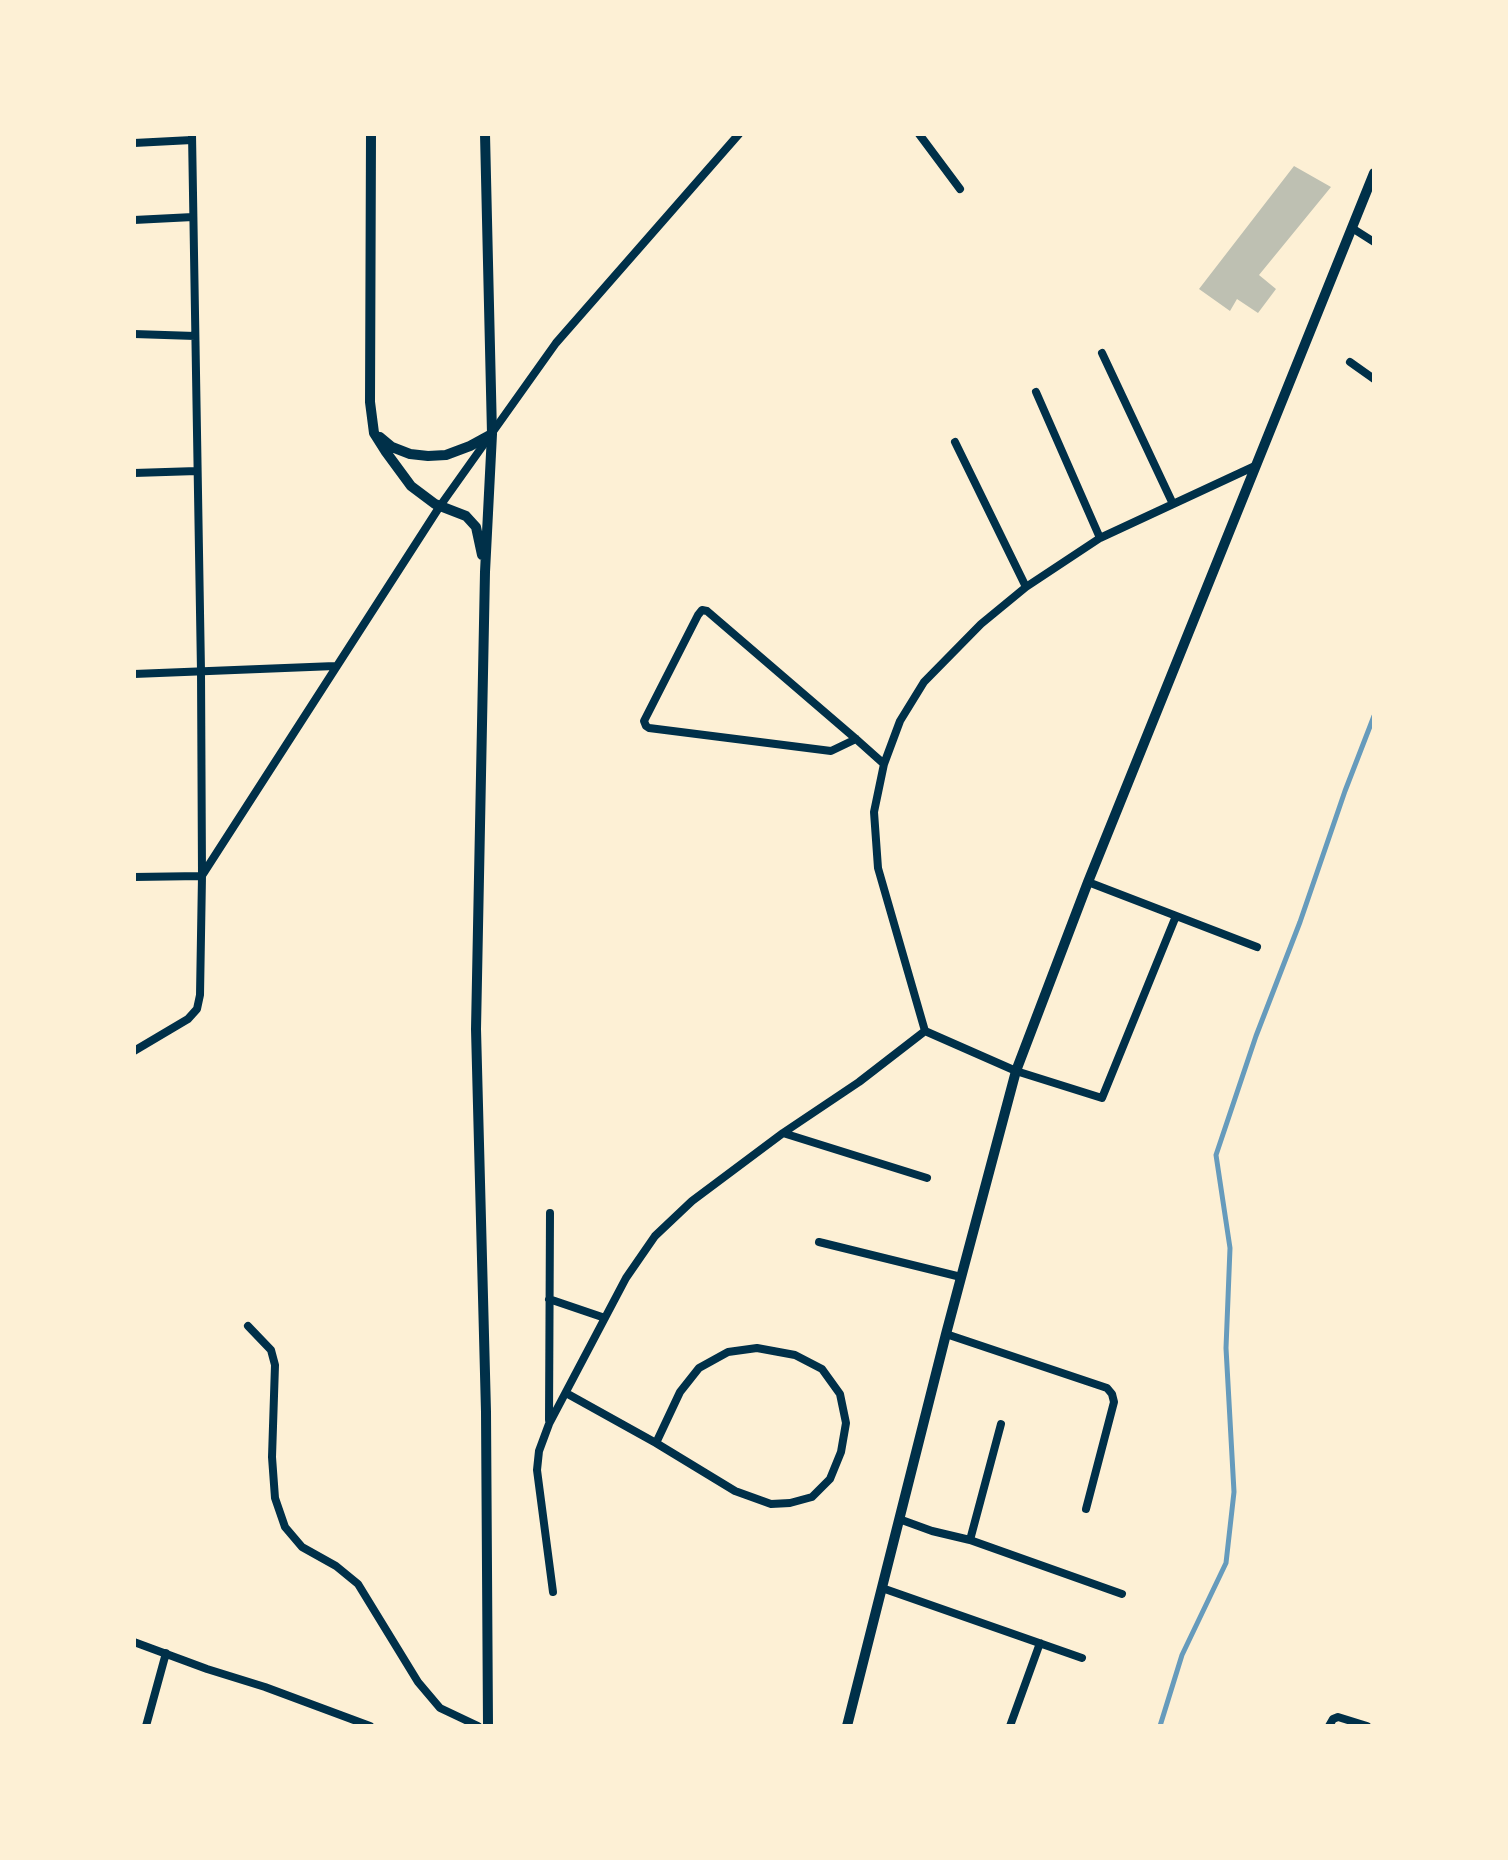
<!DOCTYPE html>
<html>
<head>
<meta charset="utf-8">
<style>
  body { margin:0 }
  #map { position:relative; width:1508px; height:1860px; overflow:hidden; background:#fdf0d5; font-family:Roboto,sans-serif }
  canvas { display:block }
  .frame { position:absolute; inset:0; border:136px solid #fdf0d5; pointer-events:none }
</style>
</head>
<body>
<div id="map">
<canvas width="1508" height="1860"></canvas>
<div class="frame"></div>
</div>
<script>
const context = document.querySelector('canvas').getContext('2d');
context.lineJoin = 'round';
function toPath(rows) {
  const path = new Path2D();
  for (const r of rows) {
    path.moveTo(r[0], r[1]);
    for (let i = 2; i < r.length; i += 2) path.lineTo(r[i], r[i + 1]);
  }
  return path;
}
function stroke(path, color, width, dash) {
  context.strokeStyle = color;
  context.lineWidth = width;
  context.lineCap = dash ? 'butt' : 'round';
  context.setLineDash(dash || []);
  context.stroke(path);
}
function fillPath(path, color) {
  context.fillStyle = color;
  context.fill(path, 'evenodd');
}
stroke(toPath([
  [1160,1726,1182,1655,1226,1563,1234,1492,1226,1348,1230,1248,1216,1155,1256,1036,1300,922,1345,791,1374,716]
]), '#669bbc', 5);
fillPath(toPath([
  [1294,166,1331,187,1259,275,1276,289,1258,313,1237,299,1230,311,1199,289]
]), '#bec0b2');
stroke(toPath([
  [919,134,960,189],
  [134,143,192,140],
  [134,220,193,217],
  [1352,228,1374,242],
  [134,334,195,336],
  [1102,353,1173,504],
  [1350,362,1374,379],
  [1036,392,1100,538],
  [955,442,1026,587],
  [134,473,197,471],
  [134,674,335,666],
  [856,739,831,751,649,728,646,726,644,721,698,615,702,610,707,611,856,739,884,764],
  [203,874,440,506,556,343,739,134],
  [134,877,202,876],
  [1088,882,1257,947],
  [1176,916,1102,1098,1016,1071,925,1031,878,868,874,812,884,764,900,721,924,682,981,624,1026,587,1100,538,1255,466],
  [134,1051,188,1019,197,1009,200,995,202,876,201,671,192,134],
  [783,1133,927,1178],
  [819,1242,961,1277],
  [549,1299,605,1318],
  [248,1326,271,1350,275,1365,272,1457,275,1498,285,1527,302,1547,336,1566,358,1584,418,1682,440,1708,478,1726],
  [946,1334,1107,1388,1112,1394,1114,1402,1086,1509],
  [566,1393,656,1443,735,1491,771,1504,790,1503,812,1497,830,1479,841,1452,846,1423,840,1394,822,1369,795,1355,757,1348,728,1352,699,1368,680,1392,656,1443],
  [549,1420,550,1213],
  [899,1519,932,1531,970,1540,1122,1594],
  [970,1540,1001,1424],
  [882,1588,1082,1658],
  [553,1592,537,1470,539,1451,549,1424,626,1278,655,1236,692,1201,783,1133,859,1082,925,1031],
  [134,1642,207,1669,265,1687,370,1726],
  [146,1726,166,1653],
  [1010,1726,1040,1643],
  [1329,1726,1333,1719,1338,1717,1367,1726]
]), '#003049', 8);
stroke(toPath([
  [371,134,370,402,374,433,386,452,411,486,435,504,466,516,476,527,482,555],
  [485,134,492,434,485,572,476,1029,486,1412,488,1726],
  [380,437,392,447,410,454,428,456,446,455,470,446,492,434],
  [847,1726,946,1334,1016,1071,1088,882,1374,173]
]), '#003049', 10);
</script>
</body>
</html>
